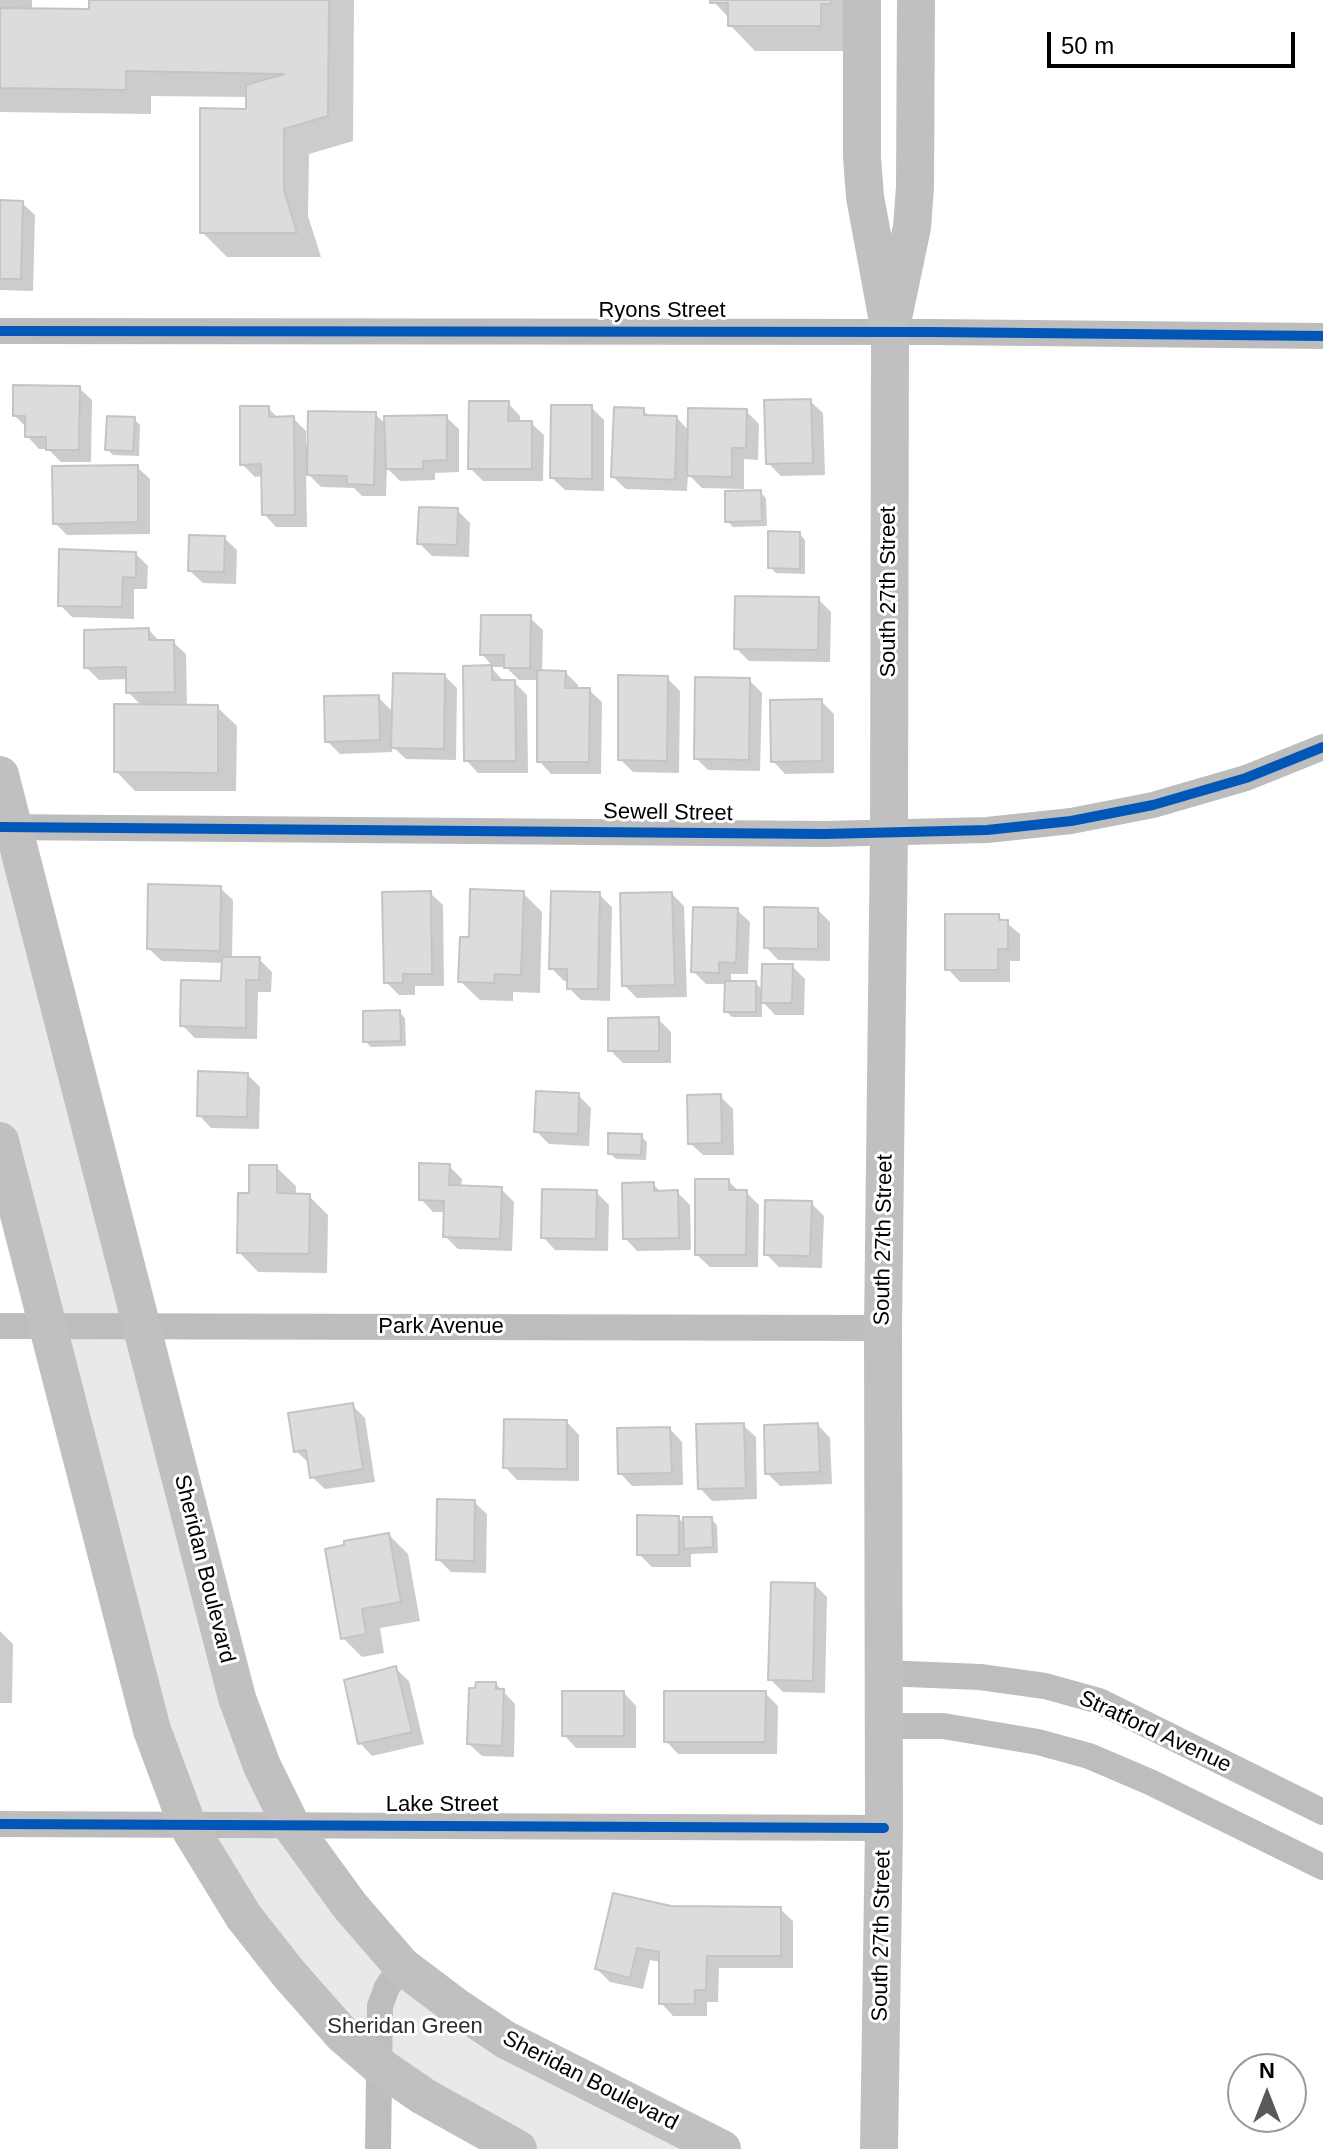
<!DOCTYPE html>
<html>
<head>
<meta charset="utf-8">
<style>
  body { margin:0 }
  #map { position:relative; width:1323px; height:2149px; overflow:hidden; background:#fff; font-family:Helvetica,sans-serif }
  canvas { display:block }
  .north { position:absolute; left:1227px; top:2053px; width:80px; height:80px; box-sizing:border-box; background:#fff; border:2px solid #999; border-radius:50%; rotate:0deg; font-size:22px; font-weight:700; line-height:32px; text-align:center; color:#000 }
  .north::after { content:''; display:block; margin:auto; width:28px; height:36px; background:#595959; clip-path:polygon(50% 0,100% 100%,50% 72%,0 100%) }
  .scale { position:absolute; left:1047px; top:32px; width:248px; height:36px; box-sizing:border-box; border:4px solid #000; border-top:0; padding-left:10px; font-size:24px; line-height:28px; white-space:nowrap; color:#000; -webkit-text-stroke:6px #fff; paint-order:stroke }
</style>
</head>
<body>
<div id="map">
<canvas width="1323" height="2149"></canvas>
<div class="north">N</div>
<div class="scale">50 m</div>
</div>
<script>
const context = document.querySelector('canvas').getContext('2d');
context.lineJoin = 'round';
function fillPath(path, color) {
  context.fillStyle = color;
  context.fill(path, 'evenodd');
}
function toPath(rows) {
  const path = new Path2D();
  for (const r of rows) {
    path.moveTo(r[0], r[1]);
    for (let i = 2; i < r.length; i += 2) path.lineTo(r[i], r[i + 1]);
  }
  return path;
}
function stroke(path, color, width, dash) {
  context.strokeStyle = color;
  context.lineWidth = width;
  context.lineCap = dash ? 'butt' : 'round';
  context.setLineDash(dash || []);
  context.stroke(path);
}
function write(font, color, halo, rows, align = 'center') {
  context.font = font + ' Helvetica,sans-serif';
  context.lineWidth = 6;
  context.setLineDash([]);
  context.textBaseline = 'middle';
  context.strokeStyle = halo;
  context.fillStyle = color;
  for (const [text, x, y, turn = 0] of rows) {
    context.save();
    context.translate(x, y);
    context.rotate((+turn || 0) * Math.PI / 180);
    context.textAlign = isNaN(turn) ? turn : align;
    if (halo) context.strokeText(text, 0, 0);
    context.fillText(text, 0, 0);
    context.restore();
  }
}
fillPath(toPath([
  [0,775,262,1766,402,1966,722,2149,518,2149,378,2065,187,1824,0,1141]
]), '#e9e9e9');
fillPath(toPath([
  [0,0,32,0,32,10,91,11,91,0,354,0,353,141,309,154,308,216,321,257,227,257,202,232,248,111,248,97,151,96,151,114,0,112],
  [712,0,856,0,845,51,755,51,730,25,730,19],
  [0,202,22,203,35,215,33,291,0,290],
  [79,388,92,400,91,462,61,462,48,449,39,449,27,436,27,428,15,416],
  [810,401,823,413,825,475,781,476,768,463],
  [508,403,520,416,520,423,531,423,544,435,543,481,483,481,470,468],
  [591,407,604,420,604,491,565,490,552,478],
  [268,408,279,419,293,418,306,431,306,446,375,414,387,425,446,417,459,429,459,472,435,473,435,480,400,481,387,468,386,496,362,496,354,488,321,487,306,472,307,527,276,527,264,514,263,476,255,477,242,464],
  [643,410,650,417,677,418,690,432,746,411,759,424,758,460,744,459,744,489,702,488,688,474,687,491,626,489,613,477],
  [134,419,140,425,139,456,113,455,107,449],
  [137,467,150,479,150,534,67,535,55,523],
  [760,492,766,498,767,526,733,527,727,521],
  [457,510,470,523,469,557,432,556,419,543],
  [800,534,805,540,805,574,776,573,770,567],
  [224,538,237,550,236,584,203,583,190,571],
  [136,554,148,566,147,589,134,589,134,619,72,617,60,605],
  [818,599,831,612,830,662,749,661,736,648],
  [530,618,543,630,542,672,565,672,578,685,578,690,589,690,602,702,601,774,551,774,539,761,539,680,519,680,506,667,493,667,482,654],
  [149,630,160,642,173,642,186,654,187,707,217,707,237,726,236,791,135,791,116,771,142,706,128,692,128,679,99,680,86,667],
  [491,667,504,682,514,682,527,695,528,773,478,773,466,760],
  [445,676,457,688,456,760,406,759,392,746,392,752,340,754,327,741,378,697,394,713],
  [667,678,680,691,679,773,633,772,620,759],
  [749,680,762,693,760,771,708,770,696,758],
  [821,701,834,714,834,773,785,774,773,761],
  [220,888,233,900,232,959,259,959,272,972,271,992,258,992,257,1039,195,1038,182,1025,223,983,224,963,162,961,149,949],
  [430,893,443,905,444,986,415,986,415,995,399,995,386,982],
  [523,893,542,912,540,993,513,992,513,1001,480,1000,460,981,471,939],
  [599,894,612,907,610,1001,581,1000,569,988,569,981,564,981,551,968],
  [672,894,684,906,687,997,637,998,624,985],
  [737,910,750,922,748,974,731,974,731,983,756,983,763,991,792,966,805,979,804,1015,775,1015,762,1001,762,1017,732,1017,726,1011,727,984,706,984,693,971],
  [818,910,830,922,830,961,778,960,766,947],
  [998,916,1020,934,1020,961,1010,961,1010,982,960,982,948,969],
  [399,1012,405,1018,406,1046,371,1047,365,1041],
  [658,1019,671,1032,671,1063,623,1063,610,1050],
  [248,1075,260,1087,259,1129,211,1128,199,1115],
  [578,1095,591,1108,589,1146,549,1144,536,1131],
  [720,1096,733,1109,734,1155,703,1155,690,1143],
  [641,1136,647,1142,646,1160,616,1159,610,1153],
  [449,1166,462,1179,461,1188,501,1189,514,1202,512,1251,458,1249,445,1236,446,1212,433,1212,421,1199],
  [276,1167,296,1186,296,1195,309,1196,328,1215,327,1273,258,1272,239,1252,251,1195],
  [728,1181,740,1192,746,1192,759,1205,758,1267,710,1267,697,1255],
  [653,1184,662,1193,677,1192,690,1205,691,1250,637,1251,625,1238],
  [596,1192,609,1205,608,1251,555,1250,543,1237],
  [811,1203,824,1216,822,1268,779,1267,766,1254],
  [352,1405,365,1418,375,1482,325,1489,312,1477,309,1463,296,1451],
  [567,1422,579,1435,579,1481,517,1480,505,1467],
  [743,1425,756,1437,757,1499,712,1501,700,1488],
  [818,1425,830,1438,832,1484,780,1486,767,1473],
  [670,1429,682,1442,683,1485,632,1486,620,1473],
  [474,1502,487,1514,486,1573,451,1572,438,1559],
  [678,1518,685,1524,711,1519,717,1525,718,1553,691,1554,691,1567,652,1567,639,1554],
  [389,1535,408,1554,420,1621,380,1628,384,1653,362,1657,343,1638],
  [815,1585,827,1597,825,1693,783,1692,770,1679],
  [0,1631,13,1644,12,1703,0,1703],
  [396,1669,409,1681,424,1744,372,1756,360,1743],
  [496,1684,515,1704,514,1757,482,1756,469,1744],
  [624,1693,636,1706,636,1748,576,1748,564,1735],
  [765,1693,778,1706,777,1754,678,1754,666,1741],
  [671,1908,780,1909,793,1921,793,1968,719,1968,718,2002,707,2002,707,2016,673,2016,661,2003,661,1962,650,1960,643,1989,610,1982,597,1969]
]), '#0003');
const building = toPath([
  [89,0,329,0,328,116,284,129,284,190,297,233,200,233,200,108,246,109,246,85,284,74,126,71,126,90,0,88,0,8,89,9,89,0],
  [710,0,831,0,831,4,821,4,821,26,728,26,728,3,710,3,710,0],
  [0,200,23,201,21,279,0,279,0,200],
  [13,385,80,386,79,450,46,450,46,437,25,437,25,416,13,416,13,385],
  [811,399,813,463,766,464,764,400,811,399],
  [469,401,509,401,508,421,532,421,532,469,468,469,469,401],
  [551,405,592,405,592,479,550,478,551,405],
  [240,406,269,406,269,417,294,416,295,515,262,515,261,464,240,465,240,406],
  [614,407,644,408,644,415,677,416,675,480,611,477,614,407],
  [688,408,747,409,746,448,732,448,732,477,687,476,688,408],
  [308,411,376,412,374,485,347,484,347,476,307,475,308,411],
  [447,415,447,460,423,461,423,469,386,469,384,416,447,415],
  [107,416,135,417,133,451,105,450,107,416],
  [138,465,138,522,53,524,52,466,138,465],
  [761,490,762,521,725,522,725,491,761,490],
  [419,507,458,508,457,545,417,544,419,507],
  [768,531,800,532,800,569,768,568,768,531],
  [189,535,225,536,224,572,188,571,189,535],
  [59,549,136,552,136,578,123,577,122,607,58,606,59,549],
  [735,596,819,597,818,650,734,649,735,596],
  [481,615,531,615,530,668,504,668,504,655,480,655,481,615],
  [149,628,149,640,174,640,175,692,126,693,126,667,84,668,84,630,149,628],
  [492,665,492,680,515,680,516,761,464,761,463,666,492,665],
  [537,670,566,671,565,688,590,688,589,762,537,762,537,670],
  [393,673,445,674,444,749,391,748,393,673],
  [618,675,668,676,667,761,618,760,618,675],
  [695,677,750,678,749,760,694,759,695,677],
  [379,695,380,740,325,742,324,696,379,695],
  [822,699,822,761,771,762,770,700,822,699],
  [114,704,218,705,218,773,114,772,114,704],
  [148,884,221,886,220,951,147,949,148,884],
  [470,889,524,891,521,975,495,974,494,983,458,982,460,937,469,937,470,889],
  [431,891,432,974,403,974,403,983,384,983,382,892,431,891],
  [551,891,600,892,598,989,567,989,567,969,549,969,551,891],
  [672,892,675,985,622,986,620,893,672,892],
  [693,907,738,908,736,963,719,962,719,973,691,972,693,907],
  [764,907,818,908,818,949,764,948,764,907],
  [945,914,999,914,999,920,1008,920,1008,949,998,949,998,970,945,970,945,914],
  [222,957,260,957,259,980,246,980,246,1028,180,1026,181,980,221,981,222,957],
  [762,964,793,964,792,1003,761,1003,762,964],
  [725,981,756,981,756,1012,724,1012,725,981],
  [400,1010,401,1041,363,1042,363,1011,400,1010],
  [659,1017,659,1051,608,1051,608,1018,659,1017],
  [198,1071,248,1073,247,1117,197,1116,198,1071],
  [536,1091,579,1093,578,1134,534,1132,536,1091],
  [721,1094,722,1143,688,1144,687,1095,721,1094],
  [608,1133,642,1134,641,1155,608,1154,608,1133],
  [419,1163,450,1164,449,1185,502,1187,500,1239,443,1237,444,1201,419,1200,419,1163],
  [249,1165,277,1165,277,1193,310,1194,309,1254,237,1253,238,1193,249,1193,249,1165],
  [695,1179,729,1179,729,1190,747,1190,746,1255,695,1255,695,1179],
  [654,1182,654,1191,678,1190,679,1238,623,1239,622,1183,654,1182],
  [542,1189,597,1190,596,1239,541,1238,542,1189],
  [765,1200,812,1201,810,1256,764,1255,765,1200],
  [353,1403,363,1469,310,1478,306,1450,294,1452,288,1413,353,1403],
  [504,1419,567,1420,567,1469,503,1468,504,1419],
  [744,1423,746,1488,698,1489,696,1424,744,1423],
  [818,1423,820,1472,765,1474,764,1425,818,1423],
  [670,1427,672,1473,618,1474,617,1428,670,1427],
  [437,1499,475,1500,474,1561,436,1560,437,1499],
  [637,1515,679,1516,679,1555,637,1555,637,1515],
  [683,1517,712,1517,713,1547,684,1549,683,1517],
  [389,1533,401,1602,362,1609,366,1634,341,1639,325,1549,344,1545,344,1541,389,1533],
  [771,1582,815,1583,813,1681,768,1680,771,1582],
  [396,1666,412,1732,358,1744,344,1680,396,1666],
  [476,1682,496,1682,496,1689,504,1689,502,1746,467,1744,469,1688,475,1688,476,1682],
  [562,1691,624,1691,624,1736,562,1736,562,1691],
  [664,1691,766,1691,765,1742,664,1742,664,1691],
  [613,1893,671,1906,781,1907,781,1956,707,1956,706,1990,695,1990,695,2004,659,2004,659,1952,637,1948,630,1978,595,1969,613,1893]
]);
fillPath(building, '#dcdcdc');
stroke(building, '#c4c4c4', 2);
stroke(toPath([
  [0,331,932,332,1323,336],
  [0,827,824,834,987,830,1071,821,1153,805,1246,778,1323,747],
  [0,1326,883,1328],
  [883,1673,980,1677,1045,1686,1099,1701,1323,1812],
  [883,1726,943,1726,1038,1742,1089,1756,1150,1782,1323,1867],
  [0,1824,884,1828],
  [378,2149,380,2006,387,1987,402,1966]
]), '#bdbdbd', 26);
stroke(toPath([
  [862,0,862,157,865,197,890,332,889,832,883,1328,884,1828,879,2149],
  [894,313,912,227,915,187,916,0],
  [0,775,237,1698,262,1766,291,1825,350,1906,402,1966,455,2006,506,2040,722,2149],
  [0,1141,152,1730,187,1824,244,1917,289,1974,342,2034,378,2065,423,2096,518,2149]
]), '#c0c0c0', 38);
stroke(toPath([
  [0,331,932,332,1323,336],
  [0,827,824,834,987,830,1071,821,1153,805,1246,778,1323,747],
  [0,1824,884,1828]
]), '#0057b8', 10);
write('22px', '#000', '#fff', [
  ["Ryons Street",662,311],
  ["South 27th Street",889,592,-90],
  ["Sewell Street",668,813,1],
  ["South 27th Street",884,1240,-89],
  ["Park Avenue",441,1327],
  ["Sheridan Boulevard",204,1569,76],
  ["Stratford Avenue",1155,1732,25],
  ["Lake Street",442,1805],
  ["South 27th Street",882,1936,-89],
  ["Sheridan Boulevard",590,2081,27]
]);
write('22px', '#2e2e2e', '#fff', [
  ["Sheridan Green",405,2027]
]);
</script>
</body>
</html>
